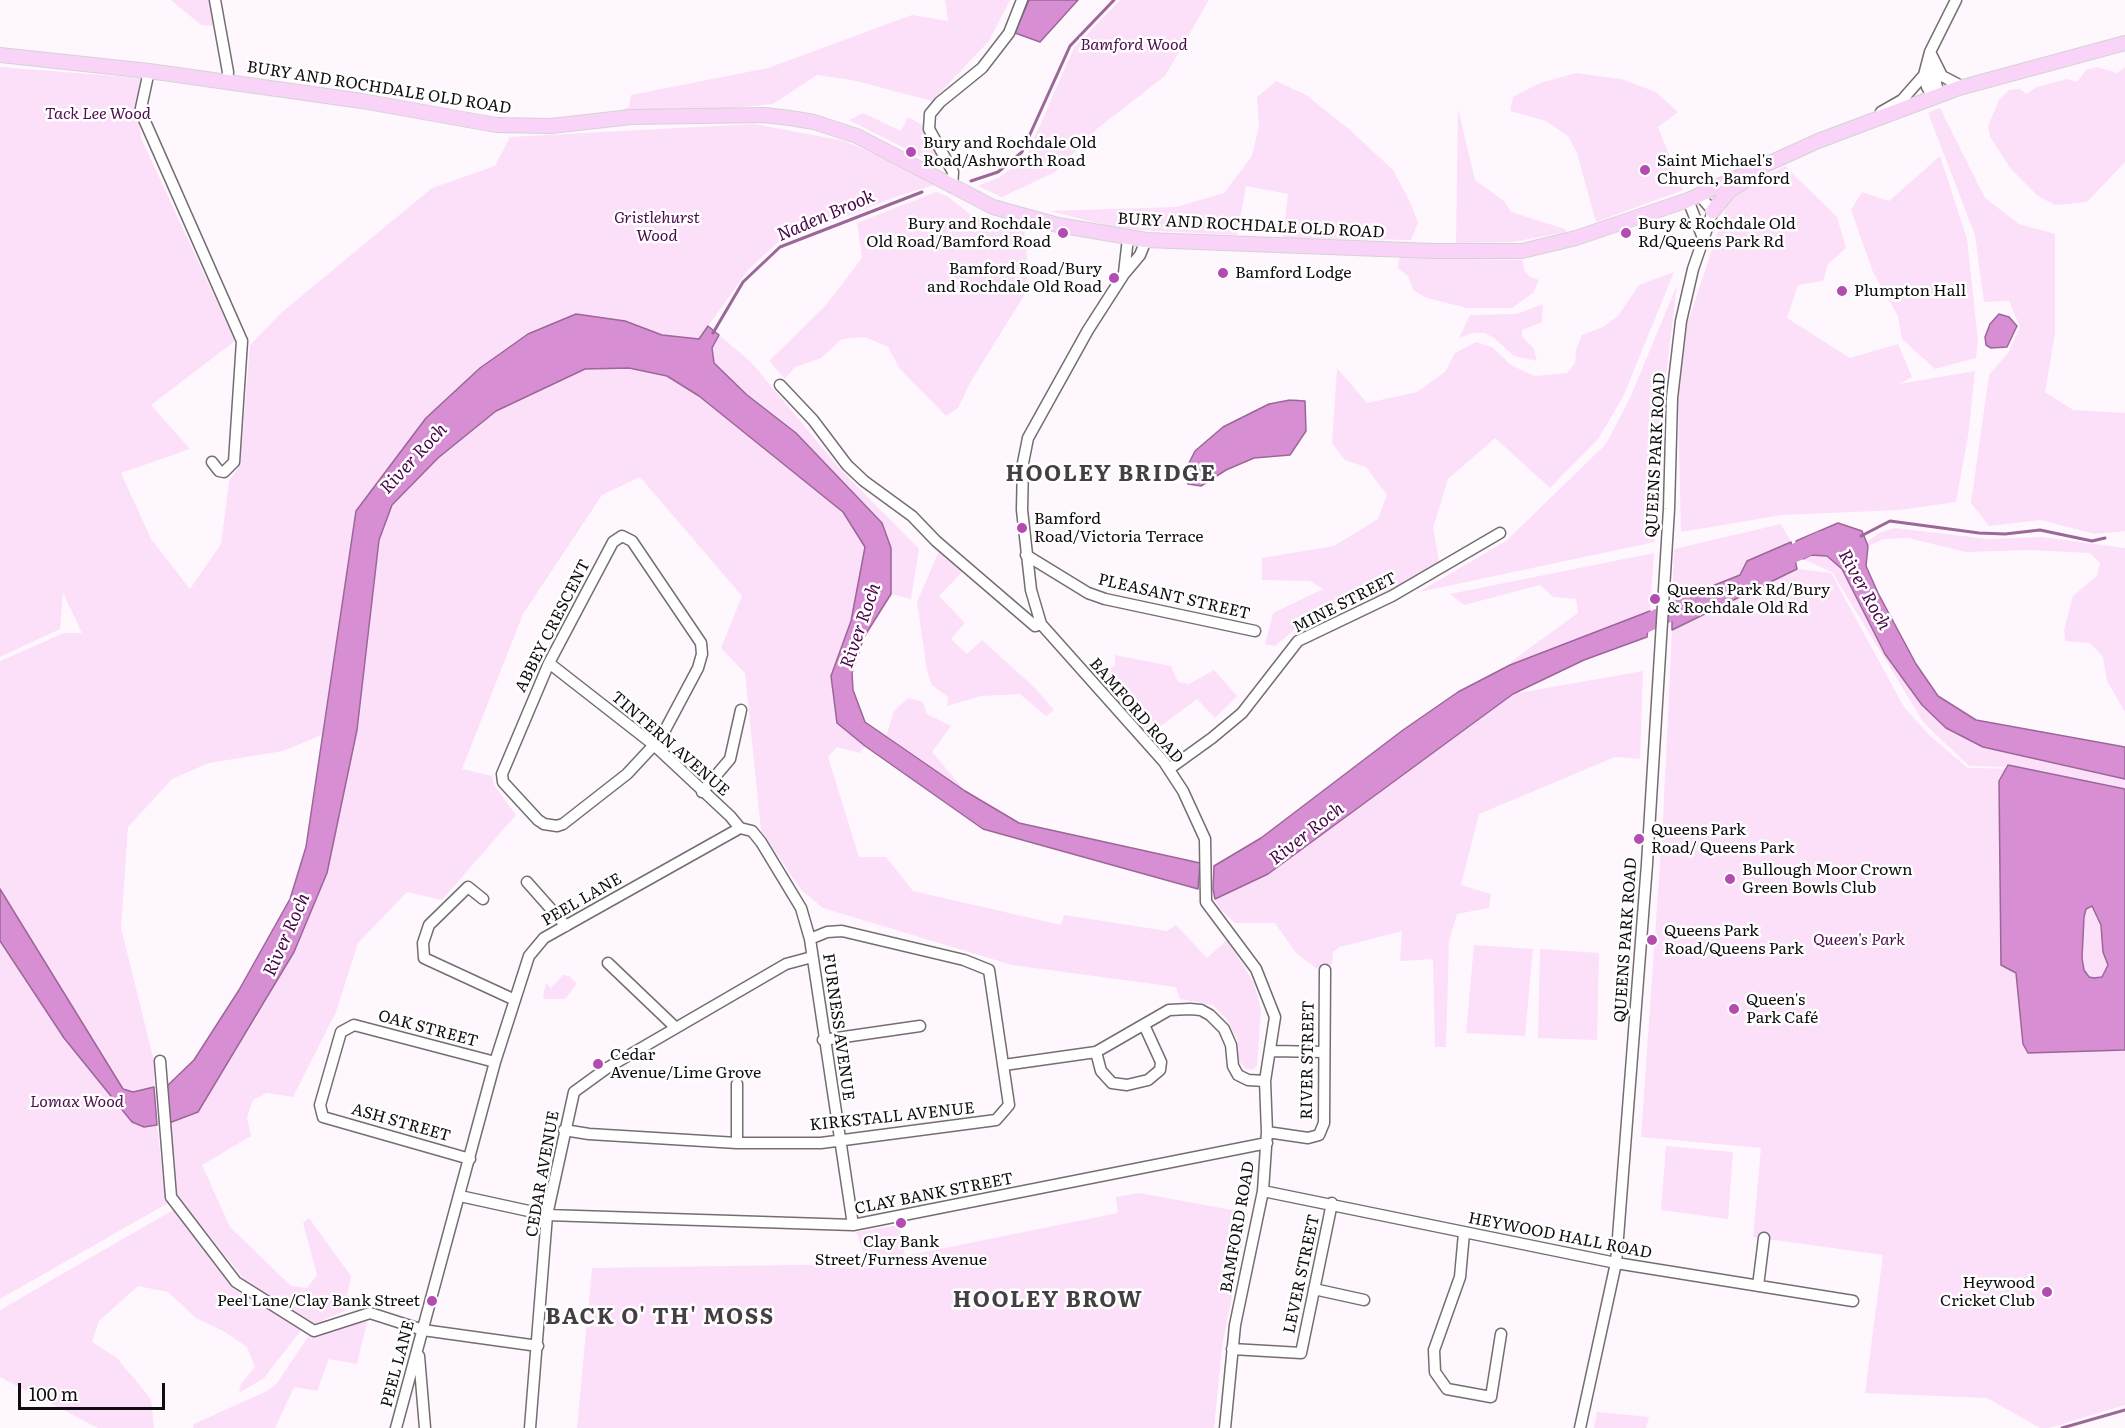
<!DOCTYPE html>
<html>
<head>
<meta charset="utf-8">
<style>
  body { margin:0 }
  #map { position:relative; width:2125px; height:1428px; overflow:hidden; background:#fef7fd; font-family:Literata,serif }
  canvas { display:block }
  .scale { position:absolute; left:18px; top:1383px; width:147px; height:27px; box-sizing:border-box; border:3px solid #0f0d0f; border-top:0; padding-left:8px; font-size:18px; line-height:21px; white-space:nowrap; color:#0f0d0f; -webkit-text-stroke:4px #fff; paint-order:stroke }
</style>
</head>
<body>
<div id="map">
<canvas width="2125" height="1428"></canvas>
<div class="scale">100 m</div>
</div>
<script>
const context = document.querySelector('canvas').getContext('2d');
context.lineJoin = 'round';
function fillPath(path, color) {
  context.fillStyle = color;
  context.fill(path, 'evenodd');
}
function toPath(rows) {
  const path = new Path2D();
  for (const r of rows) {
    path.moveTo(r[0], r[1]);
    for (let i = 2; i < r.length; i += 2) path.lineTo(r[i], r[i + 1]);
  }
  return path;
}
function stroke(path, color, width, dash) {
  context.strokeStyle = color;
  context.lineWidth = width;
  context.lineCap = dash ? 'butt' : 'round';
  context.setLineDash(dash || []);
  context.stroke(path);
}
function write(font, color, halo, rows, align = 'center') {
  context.font = font + ' Literata,serif';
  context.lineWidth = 5;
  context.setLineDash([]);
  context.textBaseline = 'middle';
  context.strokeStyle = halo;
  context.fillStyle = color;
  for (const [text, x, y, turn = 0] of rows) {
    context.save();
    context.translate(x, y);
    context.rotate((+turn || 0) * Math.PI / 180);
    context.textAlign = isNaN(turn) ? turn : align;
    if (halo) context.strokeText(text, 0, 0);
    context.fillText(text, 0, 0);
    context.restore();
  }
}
fillPath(toPath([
  [171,0,209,0,213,26,201,25],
  [945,0,1010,0,989,41,932,101,852,80,817,75,773,104,733,108,618,112,629,107,631,95,768,68,912,15,948,21],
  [1120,0,1209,0,1165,76,1098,128,1055,172,1002,197,978,186,998,178,1025,159,1074,48],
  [0,67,141,78,138,109,141,138,235,341,151,405,190,449,121,473,151,539,190,589,221,544,229,481,240,465,250,345,281,313,432,188,495,166,510,137,754,124,845,141,941,183,901,195,777,243,748,270,699,339,662,335,625,321,576,314,528,334,480,368,426,418,356,511,322,735,283,751,209,763,172,779,128,827,121,928,154,1061,154,1087,133,1092,123,1089,0,889,0,661,64,633,82,633,63,593,60,629,0,657],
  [2097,67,2117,73,2125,67,2125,162,2087,202,2055,205,2038,196,2011,169,1990,137,1988,126,1999,100,2009,90,2020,89,2026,94,2037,87,2067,79,2077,82,2086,70],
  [1576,73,1621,79,1656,92,1678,112,1658,127,1683,190,1596,222,1577,153,1568,136,1546,121,1510,111,1513,97,1540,83],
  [1276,81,1306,95,1350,130,1393,170,1411,204,1418,223,1411,240,1283,238,1288,194,1246,186,1237,235,1120,229,1050,211,1176,207,1224,193,1252,156,1259,126,1257,97],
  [1940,108,1985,198,2019,224,2055,234,2055,333,2045,392,2073,410,2125,413,2125,531,2094,534,2041,520,1989,526,1971,503,1989,375,2008,353,2020,327,2009,301,1984,302,1975,235,1928,113],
  [1458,109,1475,180,1504,201,1511,212,1565,229,1566,232,1513,242,1456,243],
  [863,113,901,131,908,117,922,125,927,139,945,164,945,169,849,120],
  [1940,156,1967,239,1978,340,1976,358,1935,369,1902,339,1898,316,1873,272,1851,210,1862,192,1889,201],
  [1785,166,1837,217,1846,248,1828,264,1823,281,1798,285,1787,318,1850,358,1898,344,1912,377,1899,384,1975,371,1968,436,1956,502,1899,510,1782,515,1681,532,1678,401,1687,325,1730,195],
  [936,192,947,196,971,215,1024,228,1028,268,1025,294,971,381,958,408,946,416,900,369,888,347,865,337,842,339,821,358,795,367,785,379,769,361,826,305,862,258,857,223],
  [1399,258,1523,260,1524,270,1530,277,1539,280,1533,293,1512,308,1467,308,1427,298,1413,290,1408,276,1398,268],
  [1674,272,1623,397,1598,439,1550,488,1495,438,1448,479,1433,528,1439,562,1433,569,1386,594,1342,606,1294,630,1275,646,1265,644,1273,613,1323,589,1310,581,1262,580,1262,558,1334,546,1378,519,1387,495,1366,467,1345,460,1332,443,1337,368,1367,403,1417,392,1445,372,1455,353,1476,342,1492,347,1511,365,1534,376,1567,373,1575,363,1576,350,1582,335,1603,327,1618,316,1639,285],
  [1677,285,1660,425,1655,542,1419,592,1506,541,1606,444,1630,398],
  [1543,304,1542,322,1522,330,1522,336,1534,349,1537,361,1514,356,1494,338,1485,333,1472,333,1459,338,1470,315,1517,314],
  [719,335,751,362,841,470,919,549,911,599,891,594,891,548,714,363,712,348],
  [629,368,667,376,699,396,843,512,865,547,851,621,831,676,837,723,865,746,860,753,837,747,828,757,859,857,886,857,913,891,1061,925,1064,915,1167,931,1176,925,1207,958,1227,940,1254,983,1261,1009,1257,1066,1253,1070,1246,1069,1239,1061,1238,1041,1228,1021,1213,1005,1180,999,1176,987,1012,965,823,908,801,890,761,830,745,673,721,648,742,596,640,477,602,495,523,614,462,769,492,776,494,785,516,815,442,900,407,892,358,943,336,1012,293,1097,267,1093,253,1100,247,1117,251,1136,202,1165,230,1227,291,1286,307,1288,317,1275,303,1223,309,1218,351,1276,344,1311,314,1324,244,1279,175,1193,169,1123,198,1112,267,1000,327,873,357,730,379,540,392,505,438,458,496,411,585,369],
  [1781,524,1791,542,1747,561,1740,575,1672,602,1674,549],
  [1895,528,1989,539,2042,537,2125,548,2125,712,2107,681,2103,657,2090,643,2065,641,2064,630,2073,596,2097,576,2100,563,2090,553,2030,550,1966,552,1908,538,1884,539,1868,546,1867,542,1879,533],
  [939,551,963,571,939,596,965,623,951,639,967,654,982,640,1035,688,1054,710,1046,716,1020,694,981,696,947,706,948,697,932,685,927,671,917,602],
  [1654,553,1650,611,1510,665,1512,661,1578,613,1576,599,1553,597,1540,585,1464,605,1450,594],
  [1811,555,1828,556,1842,569,1885,654,1922,705,2125,779,2125,789,2044,772,2125,795,2125,1405,2049,1428,2040,1428,1987,1398,1865,1393,1883,1255,1753,1237,1761,1148,1641,1137,1663,820,1672,630,1797,569,1831,573,1904,707,1930,736,1968,768,2027,769,2008,765,2004,767,1969,766,1924,723,1832,572,1803,559],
  [1115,655,1171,666,1178,682,1189,684,1214,670,1237,696,1215,718,1197,699,1150,734,1097,681,1115,665],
  [1643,671,1640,759,1615,757,1479,814,1461,885,1491,894,1489,908,1457,914,1449,941,1446,1047,1435,1047,1433,959,1400,961,1402,931,1340,947,1333,952,1332,964,1320,971,1296,953,1275,923,1235,923,1219,908,1215,899,1268,874,1513,694],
  [908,698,923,702,927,714,951,726,932,752,965,791,886,736,894,711],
  [0,941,64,1038,144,1127,157,1125,165,1196,168,1203,0,1299],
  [1474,945,1533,949,1525,1036,1466,1033],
  [1540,949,1599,953,1597,1040,1538,1038],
  [563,975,569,976,577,984,565,999,545,999,543,996,546,983,551,988],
  [1666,1146,1733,1152,1728,1219,1661,1210],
  [1139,1193,1248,1213,1222,1347,1214,1428,577,1428,592,1268,868,1264,856,1232,899,1225,905,1256,1118,1213,1116,1197],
  [173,1210,233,1289,302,1329,264,1378,239,1393,241,1384,255,1367,247,1347,225,1332,196,1318,168,1292,138,1286,99,1321,92,1342,117,1358,151,1399,154,1428,98,1428,0,1377,0,1310],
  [368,1318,357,1364,329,1359,317,1391,294,1387,275,1428,193,1428,194,1424,267,1391,277,1383,310,1334,321,1336],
  [1597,1412,1649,1417,1646,1428,1594,1428]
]), '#fcdff9');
const water = toPath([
  [1029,0,1078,0,1040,42,1015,33,1029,0],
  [576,314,625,321,662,335,699,339,708,326,719,335,712,348,714,363,747,395,796,433,882,523,891,548,891,594,864,637,852,673,853,690,865,722,965,791,1019,823,1200,863,1198,889,983,829,865,746,837,723,831,676,851,621,865,547,843,512,699,396,667,376,629,368,585,369,496,411,438,458,392,505,379,540,357,730,327,873,294,952,198,1112,169,1123,166,1087,194,1060,239,990,290,899,306,847,356,511,426,418,480,368,528,334,576,314],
  [1999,314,2009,317,2017,326,2007,347,1991,348,1986,345,1985,337,1990,324,1999,314],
  [1290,400,1305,401,1306,431,1290,455,1254,458,1226,470,1201,486,1188,484,1184,473,1195,451,1223,427,1269,404,1290,400],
  [1838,523,1862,531,1868,546,1866,566,1878,593,1916,664,1938,696,1976,720,2125,747,2125,779,1983,747,1946,728,1922,705,1885,654,1842,569,1827,556,1811,555,1803,559,1796,541,1838,523],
  [1791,542,1797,569,1672,630,1672,602,1740,575,1747,561,1791,542],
  [1650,611,1647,637,1584,660,1513,694,1268,874,1215,899,1213,889,1214,866,1261,838,1403,730,1458,692,1510,665,1650,611],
  [2008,765,2125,789,2125,1050,2028,1053,2023,1044,2016,973,2001,965,1999,781,2008,765],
  [2092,906,2101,925,2103,952,2108,965,2102,977,2094,978,2089,977,2084,970,2082,958,2084,917,2086,909,2092,906],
  [0,889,123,1089,133,1092,154,1087,157,1125,144,1127,132,1122,64,1038,0,941,0,889]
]);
fillPath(water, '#d78ed3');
stroke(water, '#9b6798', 1.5);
stroke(toPath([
  [971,181,998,172,1022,152,1070,46,1114,0],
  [713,333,743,282,780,247,922,192],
  [1861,536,1890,521,1979,533,2005,534,2040,530,2092,541,2105,538],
  [2062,1428,2125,1410]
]), '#9b6798', 3);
stroke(toPath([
  [1771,564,1822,540],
  [1627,632,1695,601]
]), '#d78ed3', 18);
const minor = toPath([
  [215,0,228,72,227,82],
  [1930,52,1942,76,1963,87],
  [1932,67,1939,95],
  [149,71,141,108,143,117,242,341,234,462,224,472,219,471,212,462],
  [1933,97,1927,87,1924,75,1930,52,1956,0],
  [1881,112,1902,100,1924,75],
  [952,187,953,172,929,129,930,114,940,102,982,68,1009,33,1022,0],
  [1688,200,1703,238],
  [1146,240,1140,255,1124,274,1088,330,1028,438,1023,463,1022,510,1031,590,1041,624,1164,762,1183,791,1205,839,1206,902,1256,969,1275,1017,1265,1081,1267,1132,1263,1191,1235,1325,1225,1428],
  [1124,273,1128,238],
  [780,385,813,420,847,465,864,481,912,516,936,541,1035,626,1041,624],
  [1026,555,1088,593,1105,599,1255,631],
  [549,663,654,745,730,816,740,828],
  [654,745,627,774,563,824,557,826,544,824,538,820,503,782,502,774,549,663,613,542,622,536,632,541,701,643,702,654,698,668,656,747],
  [1169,769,1212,738,1242,713,1298,641,1392,596,1500,533],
  [702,792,730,759,741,710],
  [527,882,566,926],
  [483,899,468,887,429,925,423,943,424,958,515,1000],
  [810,939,853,1225],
  [608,963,675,1027],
  [823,1040,920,1026],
  [1272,1051,1324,1052],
  [1096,1052,1101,1071,1112,1083,1127,1085,1148,1080,1160,1070,1161,1062,1144,1025],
  [160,1061,171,1197,236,1282,314,1331,370,1313,423,1330,538,1346],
  [1004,1065,1096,1052,1169,1010,1190,1009,1201,1010,1210,1015,1224,1029,1231,1045,1233,1066,1238,1075,1248,1080,1265,1081],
  [1267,1132,1308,1138,1319,1135,1324,1123,1325,970],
  [737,1143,737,1084],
  [470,1159,323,1117,320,1105,341,1032,354,1025,495,1062],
  [1263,1191,1616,1263,1853,1301],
  [460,1196,547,1215,853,1225,1267,1143],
  [1464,1233,1460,1277,1434,1350,1435,1372,1447,1389,1491,1397,1501,1334],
  [1758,1286,1764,1238],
  [1314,1289,1364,1300],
  [1232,1349,1301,1353,1332,1203],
  [419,1356,425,1428],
  [396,1428,495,1062,529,956,544,938,740,828,752,831,761,842,801,908,810,939,827,932,842,931,964,960,989,970,1009,1105,996,1120,821,1143,737,1143,589,1134,564,1130],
  [530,1428,547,1215,574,1092,607,1068,786,964,812,957],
  [1580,1428,1616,1263,1647,864,1669,509,1672,398,1681,321,1693,269,1713,211,1699,195]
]);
const major = toPath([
  [0,55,149,71,362,101,496,125,551,126,631,117,765,115,790,118,814,122,857,136,993,207,1058,225,1146,240,1433,251,1522,251,1576,238,1688,200,1818,141,1959,88,2125,43],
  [1713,211,1729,191,1742,183]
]);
stroke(minor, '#746e73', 13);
stroke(major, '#d4d3d4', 16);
stroke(minor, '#fff', 10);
stroke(major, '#fad4f8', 14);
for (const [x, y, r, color] of [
  [911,152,6,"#b34cb0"],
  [1645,170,6,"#b34cb0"],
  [1063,233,6,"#b34cb0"],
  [1626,233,6,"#b34cb0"],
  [1223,273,6,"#b34cb0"],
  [1114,278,6,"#b34cb0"],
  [1842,291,6,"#b34cb0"],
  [1022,528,6,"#b34cb0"],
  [1655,599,6,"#b34cb0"],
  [1639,839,6,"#b34cb0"],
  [1730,879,6,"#b34cb0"],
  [1652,940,6,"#b34cb0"],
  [1734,1009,6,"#b34cb0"],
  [598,1064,6,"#b34cb0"],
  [901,1223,6,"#b34cb0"],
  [2047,1292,6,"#b34cb0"],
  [432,1301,6,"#b34cb0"]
]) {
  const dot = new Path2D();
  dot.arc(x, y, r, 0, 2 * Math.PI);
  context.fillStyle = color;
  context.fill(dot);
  stroke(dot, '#fff', 2);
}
write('italic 16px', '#4e0c4d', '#fff', [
  ["Bamford Wood",1134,45],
  ["Tack Lee Wood",98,114],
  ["Gristlehurst",657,218],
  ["Wood",657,236],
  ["Queen's Park",1859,940],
  ["Lomax Wood",77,1102]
]);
write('16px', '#0f0d0f', '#fff', [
  ["BURY AND ROCHDALE OLD ROAD",379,88,9],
  ["BURY AND ROCHDALE OLD ROAD",1251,226,3],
  ["QUEENS PARK ROAD",1656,455,-87],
  ["PLEASANT STREET",1174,597,13],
  ["MINE STREET",1345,603,-27],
  ["ABBEY CRESCENT",553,626,-63],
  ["BAMFORD ROAD",1136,711,49],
  ["TINTERN AVENUE",670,744,41],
  ["PEEL LANE",582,900,-30],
  ["QUEENS PARK ROAD",1626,940,-86],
  ["FURNESS AVENUE",838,1027,82],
  ["OAK STREET",428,1029,15],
  ["RIVER STREET",1308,1060,-89],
  ["KIRKSTALL AVENUE",892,1117,-6],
  ["ASH STREET",401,1123,16],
  ["CEDAR AVENUE",543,1174,-80],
  ["CLAY BANK STREET",934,1194,-11],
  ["BAMFORD ROAD",1238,1227,-80],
  ["HEYWOOD HALL ROAD",1560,1236,11],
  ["LEVER STREET",1302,1274,-78],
  ["PEEL LANE",398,1364,-75]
]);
write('16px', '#0f0d0f', '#fff', [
  ["Bury and Rochdale Old",923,143],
  ["Road/Ashworth Road",923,161],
  ["Saint Michael's",1657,161],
  ["Church, Bamford",1657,179],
  ["Bury and Rochdale",1051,224,"right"],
  ["Old Road/Bamford Road",1051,242,"right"],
  ["Bury & Rochdale Old",1638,224],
  ["Rd/Queens Park Rd",1638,242],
  ["Bamford Road/Bury",1102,269,"right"],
  ["and Rochdale Old Road",1102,287,"right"],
  ["Bamford Lodge",1235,273],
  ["Plumpton Hall",1854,291],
  ["Bamford",1034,519],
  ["Road/Victoria Terrace",1034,537],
  ["Queens Park Rd/Bury",1667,590],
  ["& Rochdale Old Rd",1667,608],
  ["Queens Park",1651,830],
  ["Road/ Queens Park",1651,848],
  ["Bullough Moor Crown",1742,870],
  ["Green Bowls Club",1742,888],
  ["Queens Park",1664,931],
  ["Road/Queens Park",1664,949],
  ["Queen's",1746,1000],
  ["Park Café",1746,1018],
  ["Cedar",610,1055],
  ["Avenue/Lime Grove",610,1073],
  ["Clay Bank",901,1242,"center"],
  ["Street/Furness Avenue",901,1260,"center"],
  ["Heywood",2035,1283,"right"],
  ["Cricket Club",2035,1301,"right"],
  ["Peel Lane/Clay Bank Street",420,1301,"right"]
], 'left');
write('italic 18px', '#490649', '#fff', [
  ["Naden Brook",826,216,-23],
  ["River Roch",414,459,-47],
  ["River Roch",1864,590,61],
  ["River Roch",861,626,-71],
  ["River Roch",1307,834,-38],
  ["River Roch",287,935,-66]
]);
context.letterSpacing = '1.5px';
write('bold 22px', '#443f43', '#fff', [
  ["HOOLEY BRIDGE",1111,475],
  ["HOOLEY BROW",1048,1301],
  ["BACK O' TH' MOSS",660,1318]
]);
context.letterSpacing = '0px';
</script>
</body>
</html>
